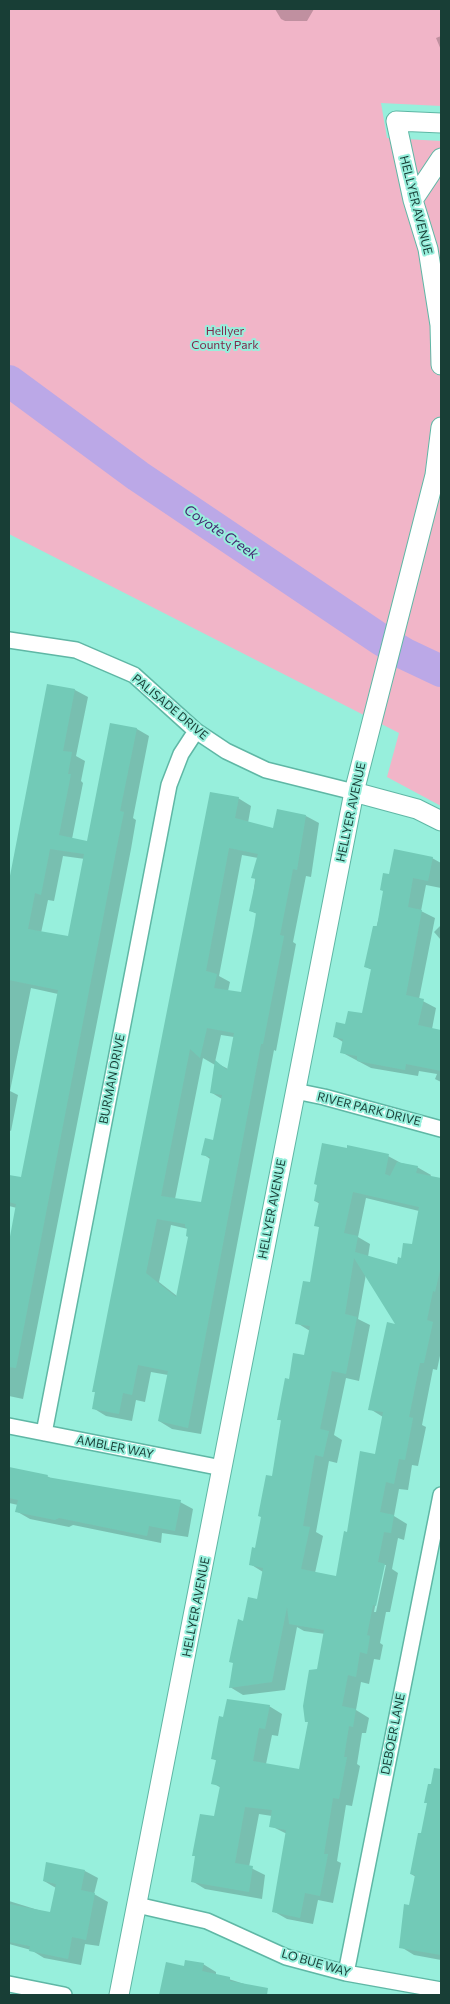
<!DOCTYPE html>
<html>
<head>
<meta charset="utf-8">
<style>
  body { margin:0 }
  #map { position:relative; width:450px; height:2004px; overflow:hidden; background:#97efdc; font-family:Commissioner,sans-serif }
  canvas { display:block }
  .frame { position:absolute; inset:0; border:10px solid #183e36; pointer-events:none }
</style>
</head>
<body>
<div id="map">
<canvas width="450" height="2004"></canvas>
<div class="frame"></div>
</div>
<script>
const context = document.querySelector('canvas').getContext('2d');
context.lineJoin = 'round';
function fillPath(path, color) {
  context.fillStyle = color;
  context.fill(path, 'evenodd');
}
function toPath(rows) {
  const path = new Path2D();
  for (const r of rows) {
    path.moveTo(r[0], r[1]);
    for (let i = 2; i < r.length; i += 2) path.lineTo(r[i], r[i + 1]);
  }
  return path;
}
function stroke(path, color, width, dash) {
  context.strokeStyle = color;
  context.lineWidth = width;
  context.lineCap = dash ? 'butt' : 'round';
  context.setLineDash(dash || []);
  context.stroke(path);
}
function write(font, color, halo, rows, align = 'center') {
  context.font = font + ' Commissioner,sans-serif';
  context.lineWidth = 4;
  context.setLineDash([]);
  context.textBaseline = 'middle';
  context.strokeStyle = halo;
  context.fillStyle = color;
  for (const [text, x, y, turn = 0] of rows) {
    context.save();
    context.translate(x, y);
    context.rotate((+turn || 0) * Math.PI / 180);
    context.textAlign = isNaN(turn) ? turn : align;
    if (halo) context.strokeText(text, 0, 0);
    context.fillText(text, 0, 0);
    context.restore();
  }
}
fillPath(toPath([
  [9,9,441,9,441,106,381,103,387,138,441,141,441,806,387,777,399,733,9,534]
]), '#f1b5c8');
fillPath(toPath([
  [275,9,314,9,307,21,285,21,281,19],
  [441,36,441,50,436,38],
  [48,685,75,690,88,697,76,756,85,761,81,781,83,783,72,839,88,842,111,724,137,729,149,736,133,818,136,820,131,849,23,1399,9,1396,9,1249,17,1208,9,1206,9,1176,22,1179,58,994,31,988,10,1091,18,1095,11,1131,9,1130,9,890],
  [63,856,85,859,69,938,41,933,48,900,54,901],
  [238,798,251,806,248,823,274,830,306,816,319,823,311,877,306,876,293,942,296,944,276,1051,274,1050,201,1434,172,1429,159,1421,168,1375,151,1372,145,1402,136,1400,132,1421,106,1416,93,1408,96,1393,93,1391],
  [242,855,258,858,251,911,257,914,242,993,228,991,230,982,219,976],
  [221,1035,234,1037,228,1069,215,1062],
  [203,1058,215,1065,212,1093,222,1099,214,1141,203,1154,210,1159,202,1204,175,1199],
  [171,1225,188,1229,189,1237,177,1296,159,1282],
  [432,858,441,863,441,888,426,885,421,911,435,918,419,999,436,1008,432,1029,441,1031,441,1082,435,1079,437,1074,419,1071,418,1076,371,1068,341,1052,343,1042,335,1037,363,1015,372,970,366,967,390,875],
  [441,925,441,940,434,932],
  [388,1156,401,1163,417,1167,431,1175,430,1177,441,1179,441,1351,437,1370,433,1369,422,1425,426,1427,418,1466,412,1465,408,1490,399,1489,394,1516,407,1524,404,1540,398,1538,392,1569,398,1573,390,1612,386,1612,380,1643,383,1645,380,1660,374,1659,369,1684,361,1682,356,1710,369,1718,366,1733,362,1733,357,1764,360,1766,352,1806,346,1805,337,1861,341,1863,333,1903,318,1900,313,1924,287,1919,273,1911,287,1834,271,1826,272,1816,259,1814,249,1867,265,1875,262,1899,205,1889,192,1881,196,1857,193,1855,215,1818,221,1788,213,1783,217,1761,212,1758,224,1718,269,1706,282,1714,278,1736,272,1735,266,1764,300,1771,325,1634,304,1631,297,1627,285,1690,243,1695,230,1687,244,1622,258,1600,263,1572,250,1564,256,1549,273,1478,282,1421,278,1419,290,1380,305,1356,310,1331,297,1323,311,1283,320,1228,316,1225,320,1204,315,1201],
  [366,1198,419,1211,413,1246,398,1266,368,1257,370,1244,358,1237],
  [366,1274,397,1326,370,1409,383,1417,376,1456,348,1533,337,1577,315,1573,323,1536,316,1532,329,1461,337,1463,342,1440,334,1435,346,1378,359,1381,370,1325,358,1319],
  [383,1565,386,1565,376,1612,374,1612],
  [9,1468,47,1476,52,1479,180,1502,193,1509,188,1537,162,1533,161,1543,73,1525,69,1527,30,1519,16,1511,18,1505,9,1503],
  [429,1785,441,1788,441,1960,414,1955,401,1947,416,1877,411,1874,422,1835,429,1804],
  [85,1871,98,1878,94,1894,108,1902,99,1946,85,1944,81,1965,44,1958,31,1950,9,1944,9,1901,51,1914,56,1888,44,1881],
  [167,1964,185,1967,203,1964,216,1972,216,1975,254,1987,268,1995,161,1995]
]), '#0003');
stroke(toPath([
  [9,381,138,476,380,639,405,654,441,671]
]), '#bba8e7', 32);
fillPath(toPath([
  [47,684,75,689,63,751,72,752,68,774,71,774,59,835,87,841,110,723,137,728,120,811,124,812,118,841,16,1368,9,1367,9,1242,16,1204,9,1202,9,1175,21,1177,58,990,9,980,9,881],
  [50,849,84,854,68,936,28,929,35,893,41,895],
  [210,792,239,797,235,818,273,828,277,809,306,815,297,870,293,869,280,935,284,936,263,1044,261,1044,188,1428,158,1421,168,1371,138,1365,132,1395,123,1393,119,1414,92,1409,95,1392,92,1392],
  [229,848,258,854,251,878,256,879,249,911,256,913,254,926,241,992,214,988,217,974,206,971],
  [207,1028,234,1033,227,1070,215,1060,210,1093,222,1095,213,1140,205,1138,201,1155,210,1157,201,1202,161,1196,190,1049,200,1058],
  [157,1219,185,1224,185,1227,187,1228,186,1236,188,1237,176,1297,146,1273],
  [394,849,433,857,428,881,413,878,408,907,422,910,406,995,424,999,418,1025,441,1030,441,1071,406,1064,405,1070,357,1061,357,1056,340,1053,343,1039,333,1037,336,1022,345,1024,348,1011,362,1013,371,969,364,967,368,949,373,926,377,926,383,891,380,890,383,873,389,874],
  [322,1143,347,1148,347,1145,389,1154,385,1174,390,1176,397,1162,418,1166,416,1173,441,1178,441,1266,435,1292,433,1291,427,1320,433,1322,424,1363,420,1363,409,1417,413,1418,405,1460,399,1459,394,1484,386,1482,380,1512,394,1515,391,1533,384,1532,378,1562,385,1564,376,1606,373,1605,367,1635,370,1636,367,1654,360,1652,356,1677,348,1675,342,1706,356,1709,353,1727,349,1726,344,1757,347,1757,339,1799,333,1798,324,1854,328,1854,320,1896,305,1893,300,1918,272,1912,286,1830,269,1827,272,1810,245,1807,235,1863,253,1866,249,1892,191,1882,195,1856,192,1856,200,1814,214,1816,220,1786,211,1784,216,1760,211,1759,219,1716,223,1717,227,1699,270,1705,265,1729,259,1728,253,1761,299,1769,308,1722,305,1722,303,1706,309,1670,317,1669,324,1630,289,1624,287,1607,272,1682,229,1688,233,1663,229,1662,238,1619,243,1621,248,1597,257,1599,263,1568,249,1565,252,1547,255,1548,261,1517,258,1516,266,1475,272,1476,281,1420,277,1420,285,1378,289,1379,293,1353,304,1355,310,1326,295,1324,303,1281,310,1282,319,1227,314,1226,319,1202,314,1201,317,1185,314,1184],
  [353,1192,419,1207,412,1244,403,1243,401,1258,398,1257,397,1264,355,1252,358,1236,344,1233],
  [354,1258,395,1324,387,1322,368,1410,383,1412,375,1454,360,1451,347,1532,344,1531,336,1576,301,1569,310,1527,303,1526,315,1455,323,1457,329,1431,320,1429,332,1371,346,1374,357,1317,345,1314],
  [9,1467,48,1475,47,1477,181,1500,175,1531,149,1526,147,1536,59,1518,55,1520,15,1512,18,1500,9,1498],
  [434,1768,441,1769,441,1955,399,1948,404,1904,409,1905,415,1875,410,1874,418,1833,421,1833,427,1803,424,1803,428,1784,431,1784],
  [46,1862,85,1870,81,1890,95,1893,86,1940,72,1937,68,1959,29,1951,30,1946,9,1942,9,1904,50,1912,56,1884,43,1881],
  [185,1960,204,1963,202,1971,230,1977,230,1981,268,1988,267,1995,159,1995,166,1962,184,1966]
]), '#72cab7');
const minor = toPath([
  [9,640,76,650,134,675,196,731,226,751,266,770,354,792],
  [295,1091,324,1097,441,1129],
  [9,1426,222,1468],
  [44,1433,169,785,181,754,196,731],
  [137,1905,207,1921,286,1957,346,1973,441,1990],
  [346,1973,441,1495],
  [9,1984,64,1995]
]);
const tertiary = toPath([
  [441,123,396,121,413,200,428,249,440,325,441,365],
  [413,200,441,158],
  [354,792,417,809,441,821],
  [119,1995,354,792,435,475,441,427]
]);
stroke(minor, '#5fb7a5', 18);
stroke(tertiary, '#5fb7a5', 21);
stroke(minor, '#fff', 15);
stroke(tertiary, '#fff', 19);
write('12px', '#183e36', '#97efdc', [
  ["HELLYER AVENUE",416,205,76],
  ["PALISADE DRIVE",170,707,40],
  ["HELLYER AVENUE",351,812,-78],
  ["BURMAN DRIVE",112,1079,-79],
  ["RIVER PARK DRIVE",369,1109,14],
  ["HELLYER AVENUE",272,1209,-79],
  ["AMBLER WAY",115,1447,11],
  ["HELLYER AVENUE",196,1607,-79],
  ["DEBOER LANE",393,1734,-79],
  ["LO BUE WAY",316,1963,16]
]);
write('12px', '#7e2a4c', '#97efdc', [
  ["Hellyer",225,331],
  ["County Park",225,345]
]);
write('italic 14px', '#452871', '#97efdc', [
  ["Coyote Creek",221,532,34]
]);
</script>
</body>
</html>
